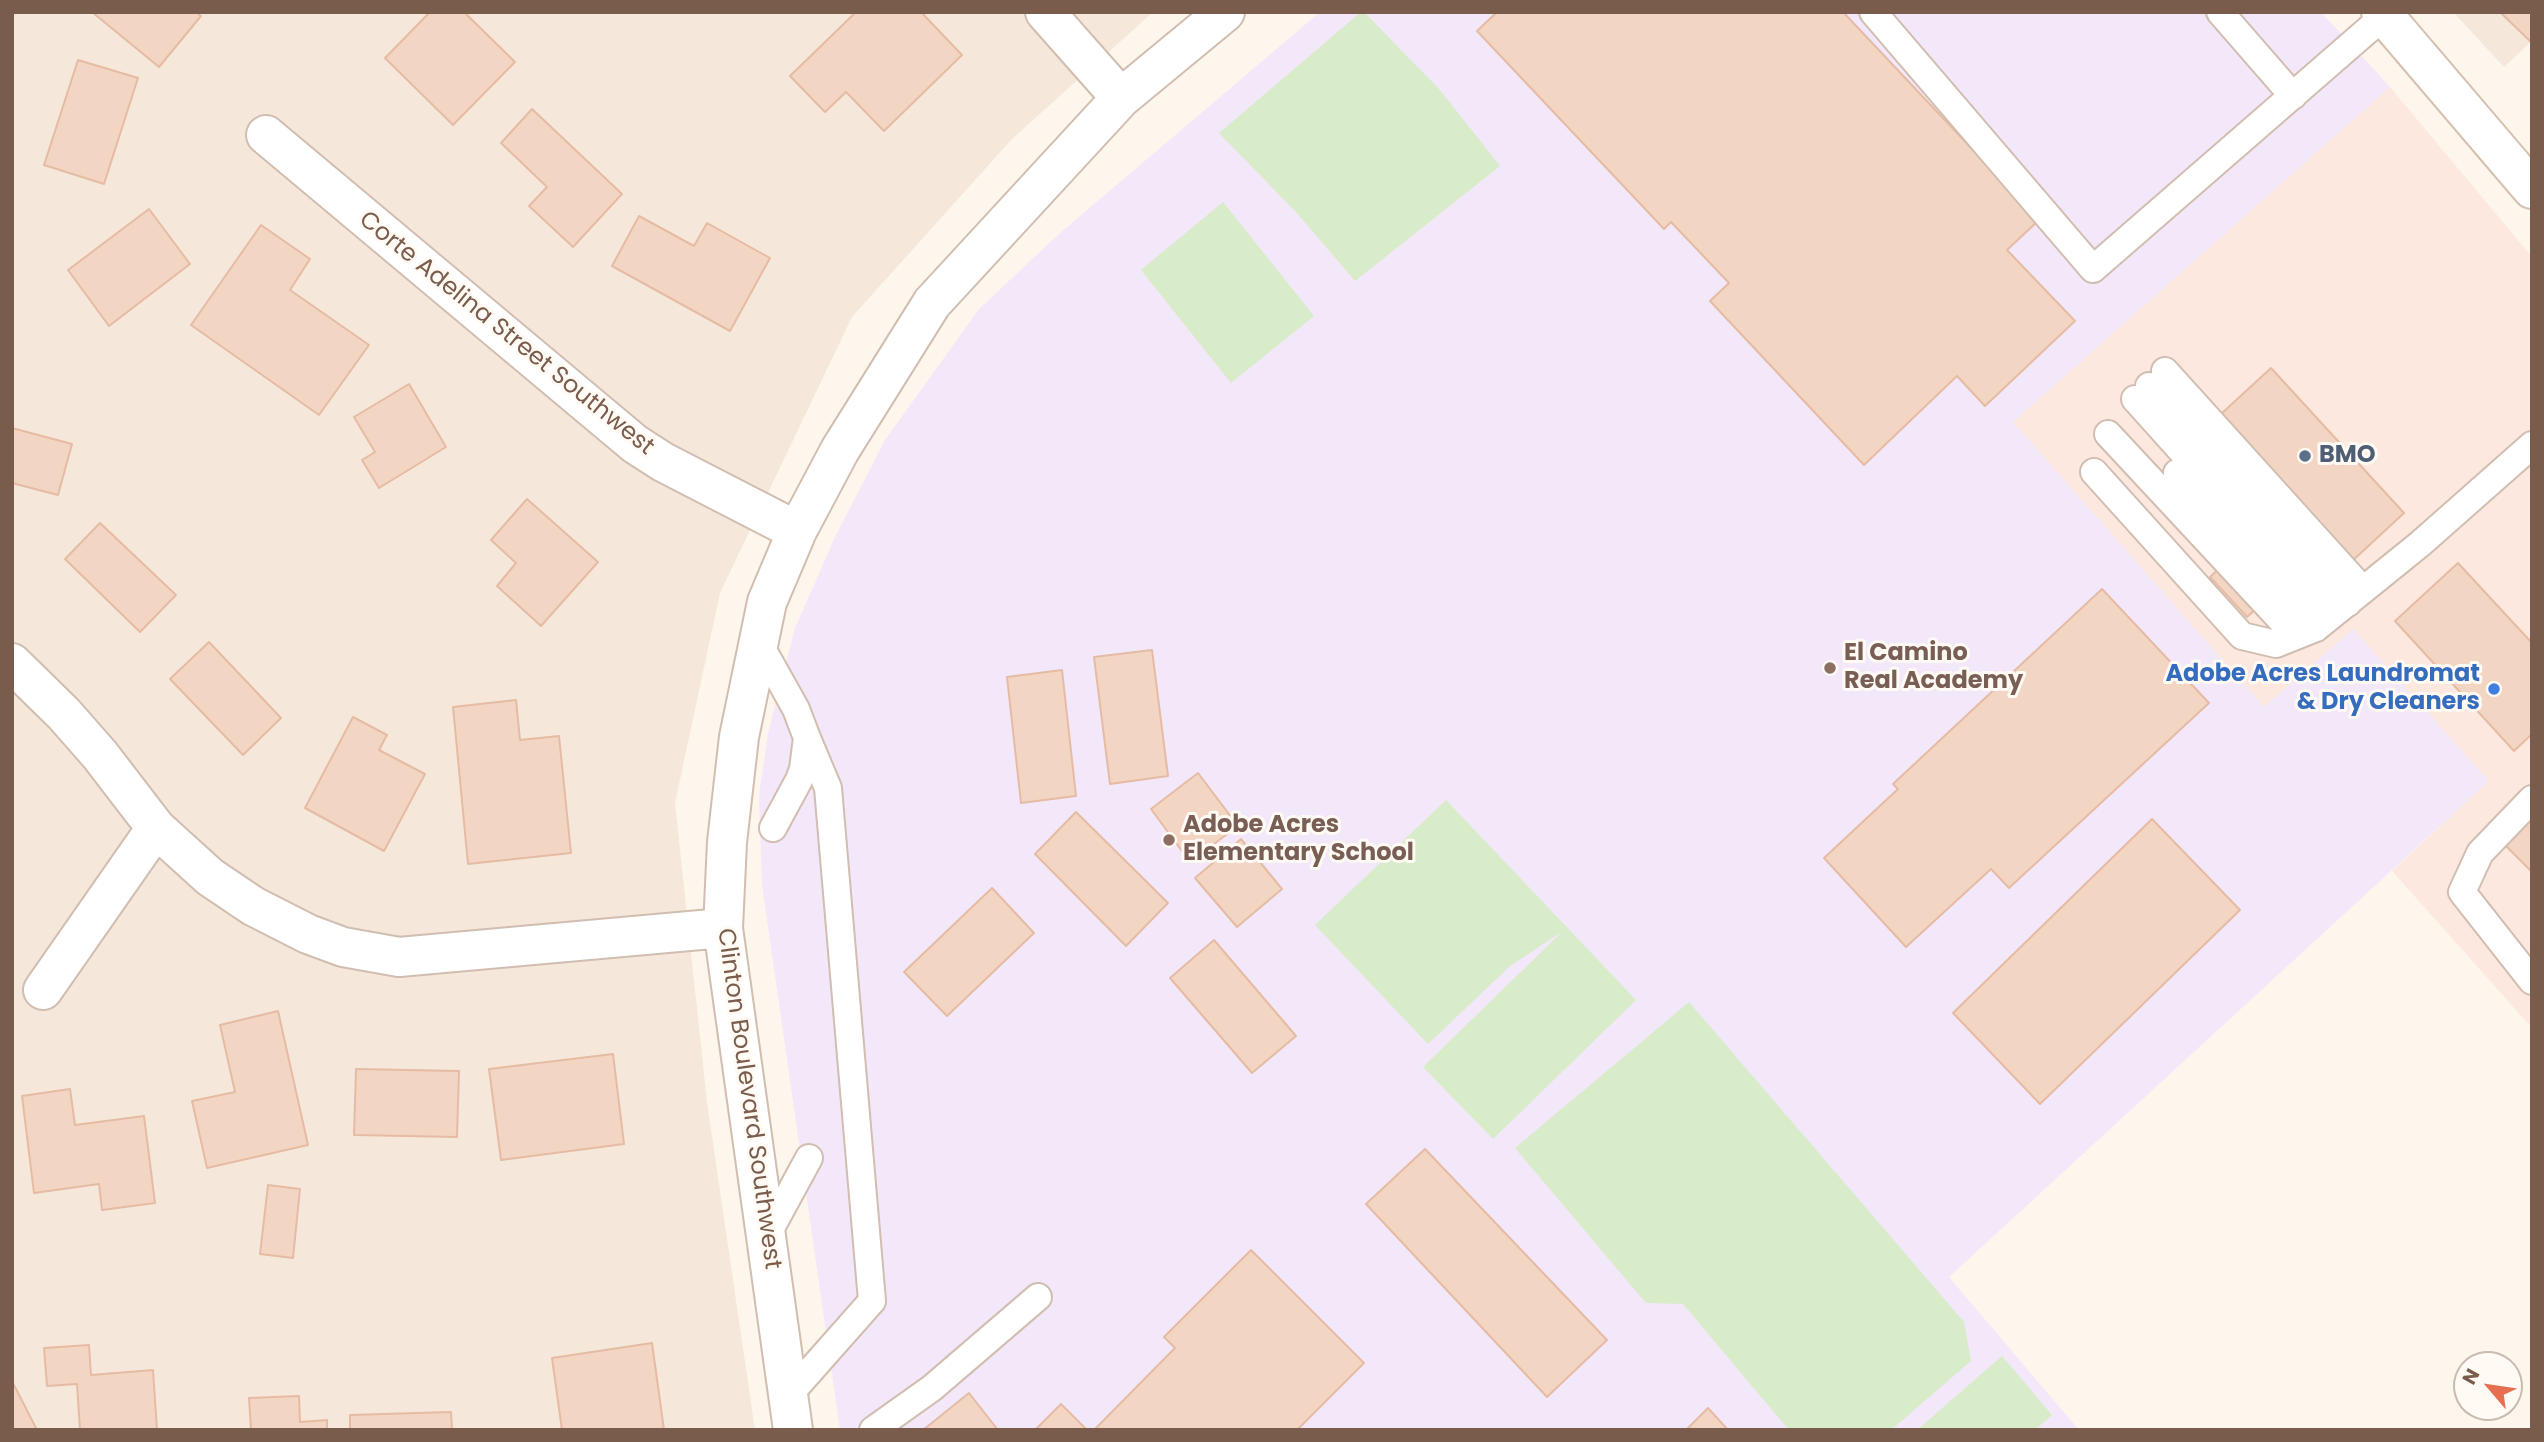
<!DOCTYPE html>
<style>
body{margin:0}
#map{position:relative;width:2544px;height:1442px;overflow:hidden;background:#fdf6ec;font-family:Poppins,sans-serif}
canvas{display:block}
.frame{position:absolute;inset:0;border:14px solid #7a5c4d;pointer-events:none}
.north{position:absolute;left:2453px;top:1351px;width:70px;height:70px;box-sizing:border-box;background:#fffaf3;border:2px solid #cabbb1;border-radius:50%;rotate:299deg;font-size:19px;font-weight:700;line-height:28px;text-align:center;color:#7a5c4d}
.north::after{content:'';display:block;margin:auto;width:24px;height:32px;background:#e76f51;clip-path:polygon(50% 0,100% 100%,50% 72%,0 100%)}
</style>
<div id="map">
<canvas width="2544" height="1442"></canvas>
<div class="frame"></div>
<div class="north">N</div>
</div>
<script>
const c = document.querySelector('canvas').getContext('2d');
c.lineJoin = 'round';
function paint(path, color) {
  c.fillStyle = color;
  c.fill(path, 'evenodd');
}
function strokePath(path, color, width, dash) {
  c.strokeStyle = color;
  c.lineWidth = width;
  c.lineCap = dash ? 'butt' : 'round';
  c.setLineDash(dash || []);
  c.stroke(path);
}
function drawText(font, color, halo, rows, align = 'center') {
  c.font = font + ' Poppins,sans-serif';
  c.lineWidth = 6;
  c.setLineDash([]);
  c.textBaseline = 'middle';
  c.strokeStyle = halo;
  c.fillStyle = color;
  for (const [text, x, y, turn = 0] of rows) {
    c.save();
    c.translate(x, y);
    c.rotate((+turn || 0) * Math.PI / 180);
    c.textAlign = isNaN(turn) ? turn : align;
    if (halo) c.strokeText(text, 0, 0);
    c.fillText(text, 0, 0);
    c.restore();
  }
}
paint(new Path2D(`
 M12 12H1153L1012 139 852 317 720 593 675 803 707 1102 755 1430H12Z
 M2453 12H2532V41L2504 67Z`), '#f5e8da');
paint(new Path2D(`
 M2390 87 2532 257V1028L2392 871 2489 781 2264 707 2012 422Z`), '#fde8e0');
paint(new Path2D(`
 M1320 12H2321L2390 87 2013 422 2264 707 2353 629 2489 781 1949 1277 2079 1430H840L762 885 759 795 768 733 795 628 835 537 885 440 979 309 1060 233Z`), '#f3e8fa');
paint(new Path2D(`
 M1361 12H1364L1440 90 1500 166 1355 281 1296 212 1219 133Z
 M1223 202 1314 316 1231 383 1141 270Z
 M1446 800 1636 1000 1493 1139 1423 1067 1563 931 1510 966 1428 1044 1315 925Z
 M1689 1002 1964 1322 1971 1361 1891 1430H1789L1683 1304 1646 1303 1515 1148Z
 M2002 1356 2052 1415 2035 1430H1917Z`), '#d8ecc9');
const building = new Path2D(`
 M92 12H196L201 16 159 67Z
 M430 12H464L515 62 453 125 385 58Z
 M856 12H921L962 55 884 131 846 92 825 112 790 76Z
 M1497 12H1843L2039 220 2007 250 2075 321 1985 406 1957 376 1864 465 1710 301 1729 283 1671 222 1664 229 1477 31Z
 M2500 12H2532V43Z
 M78 60 138 78 104 184 44 165Z
 M532 109 622 194 573 247 529 206 547 187 501 143Z
 M149 209 190 264 109 326 68 270Z
 M639 216 694 246 707 223 770 258 730 331 612 266Z
 M261 225 310 259 290 290 369 345 319 415 191 325Z
 M2271 368 2404 513 2349 564 2329 542 2247 617 2210 577 2296 498 2220 415Z
 M409 384 446 447 379 488 362 460 375 452 354 417Z
 M12 428 72 444 58 495 12 483Z
 M527 499 598 562 541 626 497 586 516 563 491 540Z
 M100 523 176 595 140 632 65 559Z
 M2458 563 2532 643V734L2514 751 2395 621Z
 M2102 589 2209 703 2009 888 1991 869 1906 947 1824 858 1898 789 1893 784Z
 M209 642 281 718 243 755 170 679Z
 M1152 650 1168 776 1110 784 1094 657Z
 M1062 670 1076 796 1021 803 1007 677Z
 M516 700 520 740 559 736 571 853 468 864 453 707Z
 M353 717 387 735 379 750 425 774 384 851 305 808Z
 M1198 773 1238 826 1190 862 1151 809Z
 M1076 812 1168 903 1126 946 1035 854Z
 M2152 819 2240 910 2040 1104 1953 1013Z
 M2532 819V872L2505 845Z
 M1241 839 1282 889 1237 927 1195 878Z
 M992 888 1034 933 947 1016 904 972Z
 M1214 940 1296 1036 1252 1073 1170 978Z
 M278 1011 308 1145 207 1168 192 1101 235 1092 220 1025Z
 M613 1054 624 1144 501 1160 489 1069Z
 M356 1069 459 1071 457 1137 354 1135Z
 M70 1089 75 1125 144 1116 155 1203 102 1210 99 1184 34 1193 22 1096Z
 M1425 1149 1607 1340 1547 1397 1366 1204Z
 M268 1185 300 1189 293 1258 260 1254Z
 M1251 1250 1364 1363 1297 1430H1094L1175 1348 1164 1337Z
 M652 1343 664 1430H562L552 1358Z
 M89 1345 91 1375 153 1370 157 1430H80L77 1384 47 1386 44 1348Z
 M12 1381 37 1430H12Z
 M969 1393 998 1430H923Z
 M299 1396 300 1422 327 1420V1430H251L249 1398Z
 M1061 1404 1087 1430H1035Z
 M1708 1408 1728 1430H1686Z
 M451 1412 452 1430H350V1415Z`);
paint(building, '#f3d5c3');
strokePath(building, '#e6bba3', 2);
const lane = new Path2D(`
 M1873 12 2093 269 2384 16
 M2220 12 2293 96
 M2165 371 2363 590
 M2149 386 2348 603
 M2135 399 2330 616
 M2108 434 2296 636
 M2094 472 2242 636 2276 644 2316 628 2420 544 2532 445
 M2177 473 2316 628
 M759 643 796 709 807 738 803 769 799 780 773 828
 M2532 799 2480 853 2462 892 2532 981
 M766 1237 809 1158
 M788 1396 872 1301 828 788 807 738
 M873 1430 932 1388 1038 1297`);
const street = new Path2D(`
 M1045 12 1121 98
 M266 135 635 444 663 462 797 531
 M12 663 64 714 100 755 156 828 210 877 253 906 308 934 343 947 399 957 723 928
 M43 990 156 828
 M793 1430 723 928 727 842 739 737 767 602 797 531 840 450 932 303 1121 98 1225 12`);
const secondary = new Path2D(`
 M2381 12 2532 189`);
strokePath(lane, '#d1beb0', 30);
strokePath(street, '#d1beb0', 42);
strokePath(secondary, '#d6c0b0', 42);
strokePath(lane, '#fff', 26);
strokePath(street, '#fff', 38);
strokePath(secondary, '#fff', 38);
for (const [x, y, r, color] of [
 [2305,456,7,"#5c6f8a"],
 [1830,668,7,"#8d6e63"],
 [2494,689,7,"#3f7fe0"],
 [1169,840,7,"#8d6e63"]
]) {
  const dot = new Path2D();
  dot.arc(x, y, r, 0, 2 * Math.PI);
  c.fillStyle = color;
  c.fill(dot);
  strokePath(dot, '#fffaf3', 2.5);
}
drawText('24px', '#7a5c4d', '#fffaf3', [
 ["Corte Adelina Street Southwest",506,334,39],
 ["Clinton Boulevard Southwest",748,1099,82]
]);
drawText('bold 24px', '#4e5e75', '#fffaf3', [
 ["BMO",2319,456]
], 'left');
drawText('bold 24px', '#785e54', '#fffaf3', [
 ["El Camino",1844,654],
 ["Real Academy",1844,682],
 ["Adobe Acres",1183,826],
 ["Elementary School",1183,854]
], 'left');
drawText('bold 24px', '#366cbe', '#fffaf3', [
 ["Adobe Acres Laundromat",2480,675],
 ["& Dry Cleaners",2480,703]
], 'right');
</script>
